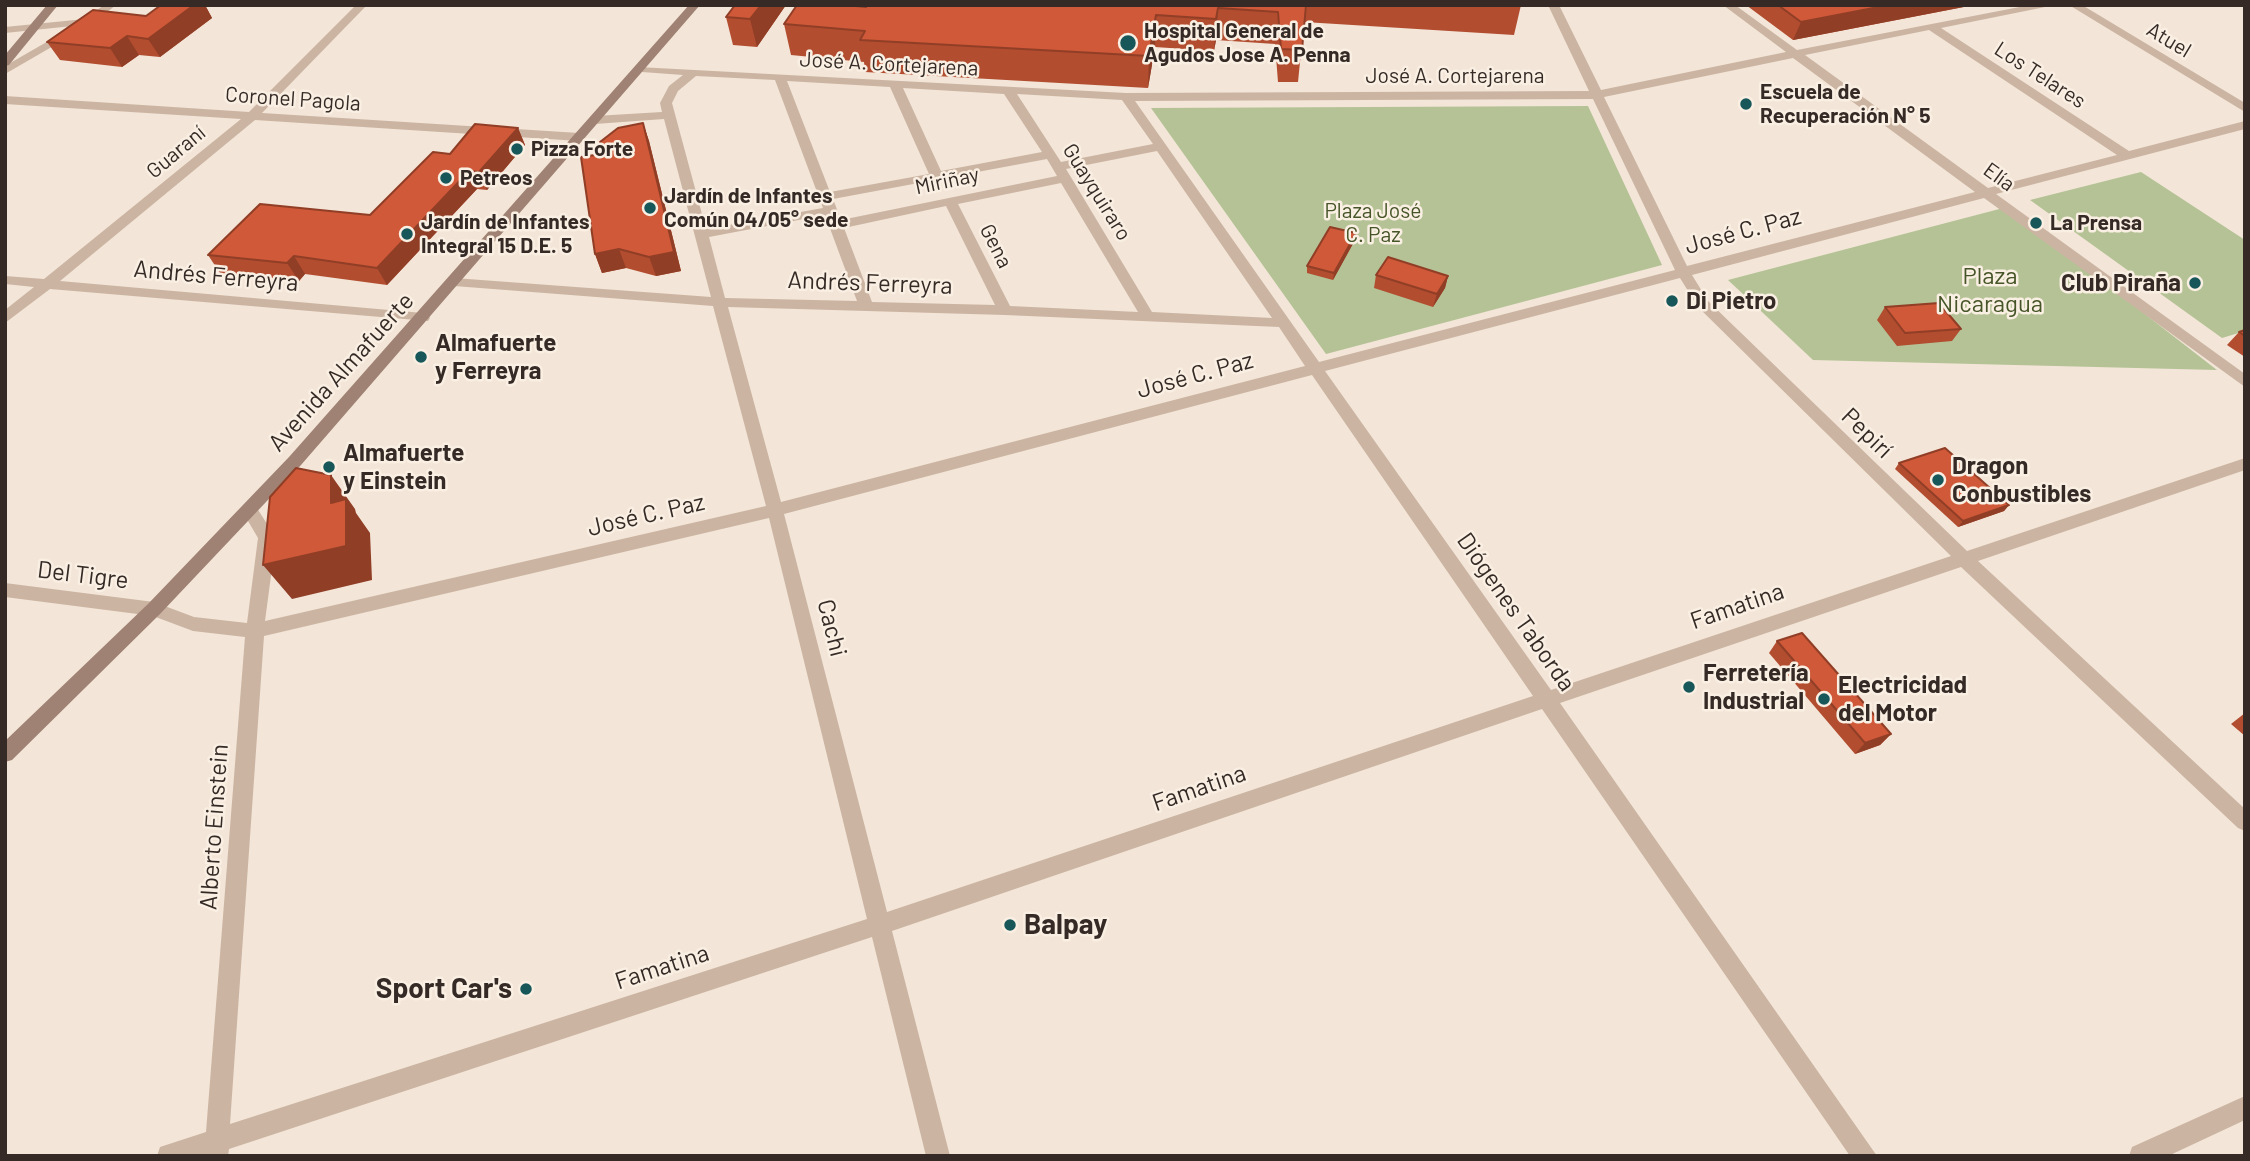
<!DOCTYPE html>
<meta charset="utf-8">
<style>
body{margin:0}
#map{position:relative;width:2250px;height:1161px;overflow:hidden;background:#f3e5d7;font-family:Barlow,sans-serif}
canvas{display:block}
.frame{position:absolute;inset:0;border:7px solid #352a25;pointer-events:none}
</style>
<div id="map">
<canvas width="2250" height="1161"></canvas>
<div class="frame"></div>
</div>
<script>
const c = document.querySelector('canvas').getContext('2d');
c.lineJoin = 'round';
function paint(path, color) {
  c.fillStyle = color;
  c.fill(path, 'evenodd');
}
function strokePath(path, color, width, dash) {
  c.strokeStyle = color;
  c.lineWidth = width;
  c.lineCap = dash ? 'butt' : 'round';
  c.setLineDash(dash || []);
  c.stroke(path);
}
function drawText(font, color, halo, rows, align = 'center') {
  c.font = font + ' Barlow,sans-serif';
  c.lineWidth = 5;
  c.setLineDash([]);
  c.textBaseline = 'middle';
  c.strokeStyle = halo;
  c.fillStyle = color;
  for (const [text, x, y, turn = 0] of rows) {
    c.save();
    c.translate(x, y);
    c.rotate((+turn || 0) * Math.PI / 180);
    c.textAlign = isNaN(turn) ? turn : align;
    if (halo) c.strokeText(text, 0, 0);
    c.fillText(text, 0, 0);
    c.restore();
  }
}
paint(new Path2D(`
 M1588 106 1662 265 1326 354 1151 108Z
 M2141 172 2245 240V331L2222 338 2030 200Z
 M2007 207 2217 370 1813 360 1728 280Z`), '#b4c296');
paint(new Path2D(`
 M104 5H116L92 24 5 33V27L85 19Z
 M356 5H367L262 113 579 133 585 137 579 141 255 120 60 281 423 313 428 315 430 318 428 321 50 289 5 323V310L34 287 5 284V276L44 279 241 119 5 104V96L249 112Z
 M1548 5H1559L1601 90 1786 52 1723 5H1735L1797 50 2030 5H2055L1941 28 2129 151 2245 121V129L1996 194 2245 374V387L1984 198 1692 275 1708 301 1967 551 2245 458V470L1978 561 2245 809V831L2238 828 1961 567 1560 703 1877 1156H1850L1542 709 892 931 950 1156H926L872 937 229 1149 228 1156H157L160 1147 206 1132 245 637 193 631 153 616 5 597V583L154 602 194 617 247 623 258 538 241 509 249 503 255 505 276 538 265 621 766 506 713 306 454 286 447 282 454 278 711 297 664 119 595 124 589 120 595 116 662 112 660 103 669 86 683 75 642 72 638 71V67L1126 93 1589 91ZM1929 30 2117 155 1988 188 1805 55ZM1793 58 1975 192 1687 266 1604 97ZM696 76 775 80 823 208 706 229 672 103 678 91ZM787 81 890 87 929 174 830 192ZM903 88 1004 94 1042 152 941 171ZM1017 94 1122 100 1153 144 1061 162ZM1593 99 1675 270 1319 362 1135 101ZM1157 151 1272 318 1152 312 1066 169ZM1047 159 1057 176 841 220 833 199ZM1061 183 1138 312 1010 306 958 204ZM946 206 995 305 872 302 844 228ZM825 215 857 301 725 298 709 237ZM1680 278 1698 307 1951 556 1551 690 1325 371ZM728 307 1005 315 1279 327 1305 366 781 502ZM1312 375 1533 696 887 912 784 514ZM769 518 867 919 230 1124 264 636Z
 M2069 5H2082L2245 103V112Z
 M64 32 74 34 5 74V66Z
 M2245 1096V1120L2168 1156H2129L2132 1147Z`), '#cbb4a2');
paint(new Path2D(`
 M47 5H58L9 65 5 66V55Z
 M689 5H700L301 465 160 614 12 760 5 762V741L148 604 289 457Z`), '#9f8273');
paint(new Path2D(`
 M161 5H205L212 18 160 57 139 55 122 67 60 60 47 42 146 16Z
 M786 5 757 47 733 45 726 17Z
 M867 5H1521L1514 35 1304 22 1298 82H1278L1275 44 1216 40 1214 51 1155 47 1148 88 865 72 864 62 791 55 784 24 866 7Z
 M1746 5H1974L1793 40Z
 M643 123 649 141 681 271 656 276 626 268 602 273 595 254 602 154Z
 M518 128 525 145 487 190 477 189 387 285 305 274 299 281 220 273 208 255 370 215 450 154Z
 M1356 233 1355 240 1333 280 1307 273V266Z
 M1376 275 1448 276 1445 288 1433 307 1374 288Z
 M1885 307 1961 329 1952 341 1897 346 1877 320Z
 M2245 330V357L2227 345 2239 332Z
 M1899 463 2009 505 2004 511 1958 527 1895 469Z
 M1777 641 1891 734 1880 745 1855 754 1769 653Z
 M2245 713V736L2231 724Z`), '#b24d30');
paint(new Path2D(`
 M194 5H205L212 18 160 57 148 39Z
 M761 5H786L757 47 750 19Z
 M1889 5H1974L1793 40 1801 22Z
 M1218 8 1216 40 1214 51 1216 19Z
 M1156 15 1155 47 1148 88 1149 56Z
 M127 36 139 55 122 67 110 48Z
 M643 123 649 141 681 271 656 276 649 257Z
 M518 128 525 145 487 190 479 172Z
 M469 171 477 189 387 285 377 268Z
 M1356 233 1355 240 1333 280 1334 273Z
 M619 249 626 268 602 273 595 254Z
 M294 256 305 274 299 281 287 263Z
 M1448 276 1445 288 1433 307 1437 294Z
 M331 475 355 509 356 513 370 533 372 580 292 599 263 565 331 503Z
 M2009 505 2004 511 1958 527 1963 521Z
 M1891 734 1880 745 1855 754 1865 743Z`), '#913e27');
const building = new Path2D(`
 M161 5H194L148 39 127 36 110 48 47 42 93 10 146 16Z
 M735 5H761L750 19 726 17Z
 M797 5H846L866 7 867 5H1306L1302 50 1281 49 1278 12 1218 8 1216 19 1156 15 1149 56 860 40 865 31 784 24Z
 M1778 5H1889L1801 22Z
 M643 123 674 252 649 257 619 249 595 254 581 157 602 154 600 142 618 128Z
 M475 124 518 128 479 172 469 171 377 268 294 256 287 263 208 255 260 204 370 215 433 152 450 154Z
 M1330 227 1356 233 1334 273 1307 266Z
 M1388 257 1448 276 1437 294 1376 275Z
 M1939 303 1961 329 1905 333 1885 307Z
 M2245 330V336L2239 332Z
 M1945 448 2009 505 1963 521 1899 463Z
 M296 468 331 475V503L346 499V546L263 565 270 497Z
 M1802 633 1891 734 1865 743 1777 641Z`);
paint(building, '#cf5938');
strokePath(building, '#913e27', 2);
for (const [x, y, r, color] of [
 [1128,43,9,"#185759"],
 [1746,104,7,"#185759"],
 [517,149,7,"#185759"],
 [446,178,7,"#185759"],
 [650,208,7,"#185759"],
 [2036,223,7,"#185759"],
 [407,234,7,"#185759"],
 [2195,283,7,"#185759"],
 [1672,301,7,"#185759"],
 [421,357,7,"#185759"],
 [329,467,7,"#185759"],
 [1938,480,7,"#185759"],
 [1689,687,7,"#185759"],
 [1824,699,7,"#185759"],
 [1010,925,7,"#185759"],
 [526,989,7,"#185759"]
]) {
  const dot = new Path2D();
  dot.arc(x, y, r, 0, 2 * Math.PI);
  c.fillStyle = color;
  c.fill(dot);
  strokePath(dot, '#faefe3', 2.5);
}
drawText('bold 21px', '#352a25', '#faefe3', [
 ["Hospital General de",1144,31],
 ["Agudos Jose A. Penna",1144,55],
 ["Escuela de",1760,92],
 ["Recuperación N° 5",1760,116],
 ["Pizza Forte",531,149],
 ["Petreos",460,178],
 ["Jardín de Infantes",664,196],
 ["Común 04/05° sede",664,220],
 ["Jardín de Infantes",421,222],
 ["Integral 15 D.E. 5",421,246],
 ["La Prensa",2050,223]
], 'left');
drawText('21px', '#352a25', '#faefe3', [
 ["Atuel",2169,40,31],
 ["José A. Cortejarena",889,64,3],
 ["Los Telares",2040,75,33],
 ["José A. Cortejarena",1455,76],
 ["Coronel Pagola",293,99,4],
 ["Guaraní",176,152,-40],
 ["Elía",1999,177,36],
 ["Miriñay",947,181,-12],
 ["Guayquiraro",1097,192,58],
 ["Gena",996,246,63]
]);
drawText('21px', '#455527', '#faefe3', [
 ["Plaza José",1373,211],
 ["C. Paz",1373,235]
]);
drawText('24px', '#352a25', '#faefe3', [
 ["José C. Paz",1743,231,-15],
 ["Andrés Ferreyra",216,276,5],
 ["Andrés Ferreyra",870,283,2],
 ["Avenida Almafuerte",341,372,-48],
 ["José C. Paz",1195,375,-15],
 ["Pepirí",1867,433,44],
 ["José C. Paz",646,515,-13],
 ["Del Tigre",83,575,7],
 ["Famatina",1737,606,-19],
 ["Diógenes Taborda",1516,612,55],
 ["Cachi",832,628,76],
 ["Famatina",1199,788,-19],
 ["Alberto Einstein",214,827,-86],
 ["Famatina",662,967,-18]
]);
drawText('24px', '#455527', '#faefe3', [
 ["Plaza",1990,276],
 ["Nicaragua",1990,304]
]);
drawText('bold 24px', '#352a25', '#faefe3', [
 ["Club Piraña",2181,283,"right"],
 ["Di Pietro",1686,301],
 ["Almafuerte",435,343],
 ["y Ferreyra",435,371],
 ["Almafuerte",343,453],
 ["y Einstein",343,481],
 ["Dragon",1952,466],
 ["Conbustibles",1952,494],
 ["Ferretería",1703,673],
 ["Industrial",1703,701],
 ["Electricidad",1838,685],
 ["del Motor",1838,713]
], 'left');
drawText('bold 28px', '#352a25', '#faefe3', [
 ["Balpay",1024,925],
 ["Sport Car's",512,989,"right"]
], 'left');
</script>
